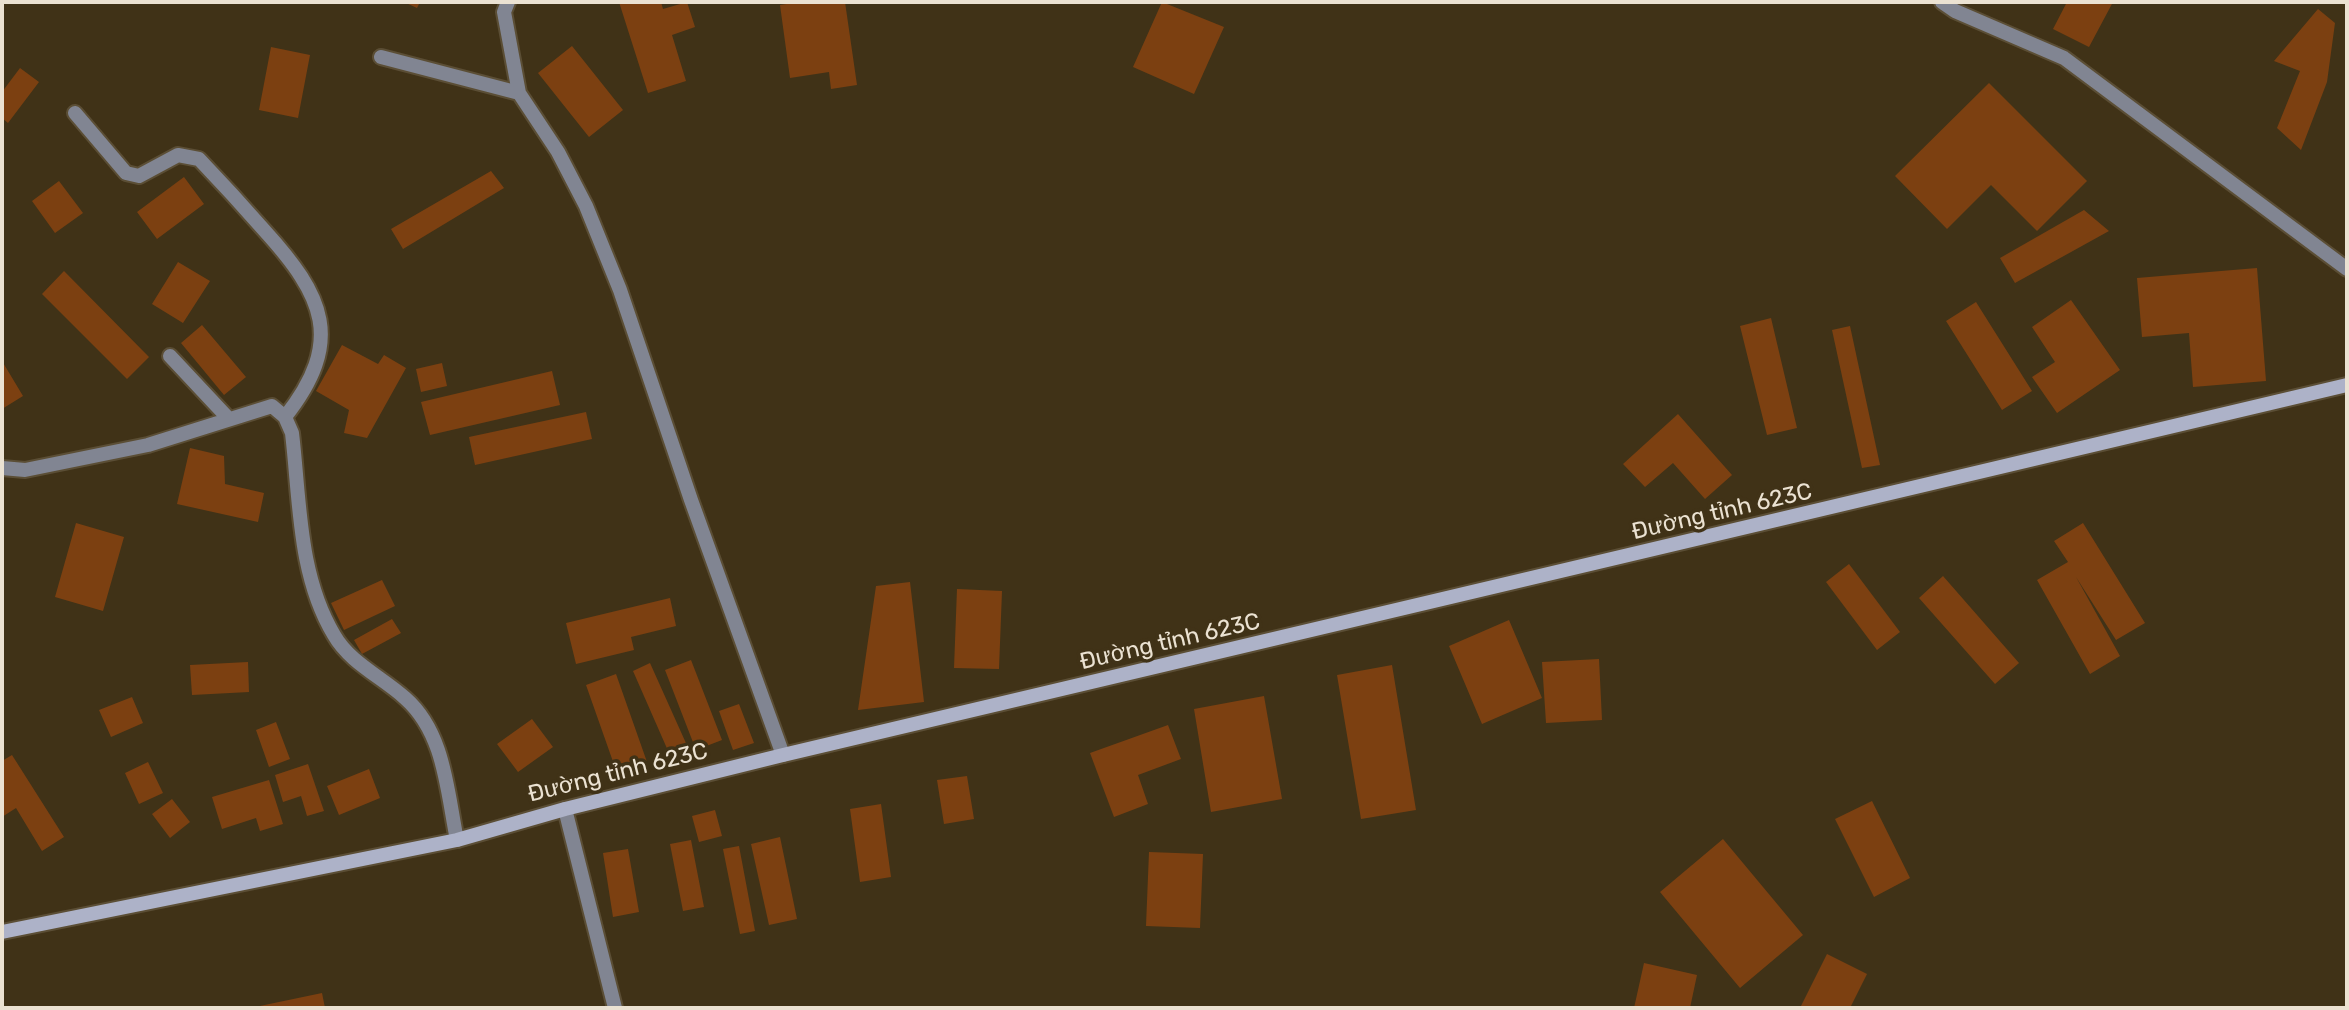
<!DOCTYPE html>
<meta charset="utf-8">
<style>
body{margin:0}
#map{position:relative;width:2349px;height:1010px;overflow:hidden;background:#403217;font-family:Rubik,sans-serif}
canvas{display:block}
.frame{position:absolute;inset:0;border:4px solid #ebe2d2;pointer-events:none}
</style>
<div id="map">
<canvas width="2349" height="1010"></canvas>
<div class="frame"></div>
</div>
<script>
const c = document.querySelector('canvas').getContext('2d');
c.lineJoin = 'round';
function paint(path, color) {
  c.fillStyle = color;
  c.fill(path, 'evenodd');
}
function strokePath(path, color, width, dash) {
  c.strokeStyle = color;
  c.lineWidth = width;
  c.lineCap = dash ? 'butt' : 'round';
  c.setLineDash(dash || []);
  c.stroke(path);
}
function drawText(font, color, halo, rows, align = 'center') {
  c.font = font + ' Rubik,sans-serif';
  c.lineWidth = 7;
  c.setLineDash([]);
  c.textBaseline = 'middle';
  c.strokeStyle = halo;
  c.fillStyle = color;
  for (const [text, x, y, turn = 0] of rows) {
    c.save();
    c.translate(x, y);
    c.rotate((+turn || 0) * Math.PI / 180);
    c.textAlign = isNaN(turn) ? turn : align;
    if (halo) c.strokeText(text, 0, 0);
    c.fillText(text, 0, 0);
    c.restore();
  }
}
paint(new Path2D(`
 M404 2H420L417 8Z
 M619 2H661L663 9 687 2 695 27 672 35 686 81 648 93Z
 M799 2H845L857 85 831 89 829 72 790 78 780 5Z
 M1162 2 1224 27 1194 94 1133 67Z
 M2067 2H2113L2089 47 2053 29Z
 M2318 9 2335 23 2327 82 2301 150 2277 128 2300 71 2274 61Z
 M572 46 623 110 589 137 538 73Z
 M271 47 310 55 298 118 259 110Z
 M20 68 39 82 8 123 2 118V92Z
 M1989 83 2087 181 2037 231 1991 185 1947 229 1895 176Z
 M491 171 504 188 403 249 391 229Z
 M184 177 204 204 157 239 137 212Z
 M59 181 83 213 55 233 32 201Z
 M2084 210 2109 231 2015 283 2000 258Z
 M178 262 210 281 183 323 152 304Z
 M2257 268 2266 381 2193 387 2189 333 2142 337 2137 278Z
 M64 271 149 357 127 379 42 294Z
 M2071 300 2120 370 2057 413 2032 377 2055 362 2032 327Z
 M1976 302 2032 391 2002 410 1946 321Z
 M1771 318 1797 428 1767 435 1740 326Z
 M202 325 246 377 224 395 181 343Z
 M1850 326 1880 465 1862 468 1832 330Z
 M342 345 378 364 384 355 406 368 367 438 344 433 349 410 316 391Z
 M2 361 23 396 2 409Z
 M442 363 447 386 421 392 416 369Z
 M552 371 560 405 430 435 421 402Z
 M586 412 592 439 475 465 469 437Z
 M1678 414 1732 475 1705 499 1673 463 1645 487 1623 464Z
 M190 448 224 456 225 484 264 493 258 522 177 504Z
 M76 523 124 537 103 611 55 597Z
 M2083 523 2145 623 2116 640 2076 577 2120 656 2090 674 2037 580 2068 562 2054 541Z
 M1849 564 1900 632 1877 650 1826 582Z
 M1943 576 2019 663 1995 684 1919 598Z
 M382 580 395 606 344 630 331 603Z
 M910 582 924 702 858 710 876 586Z
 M957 589 1002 591 999 669 954 668Z
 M670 598 676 626 631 637 634 650 576 664 566 623Z
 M392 619 401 633 362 654 354 640Z
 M1509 620 1542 698 1482 724 1449 646Z
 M1599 659 1602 720 1546 723 1542 662Z
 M691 660 722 740 696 750 665 670Z
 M248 662 249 692 192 695 190 665Z
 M650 663 694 761 676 769 633 671Z
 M1392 665 1416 810 1361 819 1337 675Z
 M616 674 647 762 617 773 586 685Z
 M1264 696 1282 799 1211 812 1194 709Z
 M132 697 143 723 111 737 99 710Z
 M739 704 754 743 733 750 719 711Z
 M532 719 553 747 518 772 497 744Z
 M276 722 290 759 269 767 256 730Z
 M1168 725 1181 759 1138 775 1148 804 1114 817 1090 753Z
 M12 755 64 837 42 851 16 808 2 817V761Z
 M148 762 163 793 139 804 125 773Z
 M308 764 324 811 307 816 301 796 283 802 275 775Z
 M369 769 380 798 339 815 327 786Z
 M967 776 974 819 944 824 937 780Z
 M269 780 283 824 260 831 256 818 222 829 212 797Z
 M172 799 190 822 170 838 152 814Z
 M1872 801 1910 878 1874 897 1835 819Z
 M881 804 891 877 860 882 850 809Z
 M715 810 722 836 699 842 692 816Z
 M780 837 797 919 769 925 751 844Z
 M1723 839 1803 935 1740 988 1660 892Z
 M691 840 704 907 683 911 670 844Z
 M739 846 755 931 740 934 723 849Z
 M628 849 639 912 613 917 603 853Z
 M1149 852 1203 854 1200 928 1146 926Z
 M1827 954 1867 974 1850 1008H1800Z
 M1644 963 1697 975 1690 1008H1634Z
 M322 993 325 1008H255V1007Z`), '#7c4011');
const minor = new Path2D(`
 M508 2 504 12 519 93 558 152 586 206 620 290 691 500 783 755
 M1942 2 1955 11 2064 58 2347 269
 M381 57 519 93
 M75 113 126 173 139 176 178 155 199 159C221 182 243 206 264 230 324 296 345 341 285 417
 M170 356 228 418
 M2 468 25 470 148 445 272 406 285 417 292 433C300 500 298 575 334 635 350 663 382 677 405 698 445 733 447 792 457 840
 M565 809 615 1008`);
const secondary = new Path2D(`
 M2 932 457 840 565 809 783 755 2347 385`);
strokePath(minor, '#5b4e35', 18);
strokePath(secondary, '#5b4e35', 18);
strokePath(minor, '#818592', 14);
strokePath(secondary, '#adb2c8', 14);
drawText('23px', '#ebe2d2', '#403217', [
 ["Đường tỉnh 623C",1722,512,-13],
 ["Đường tỉnh 623C",1170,642,-13],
 ["Đường tỉnh 623C",618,773,-14]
]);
</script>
